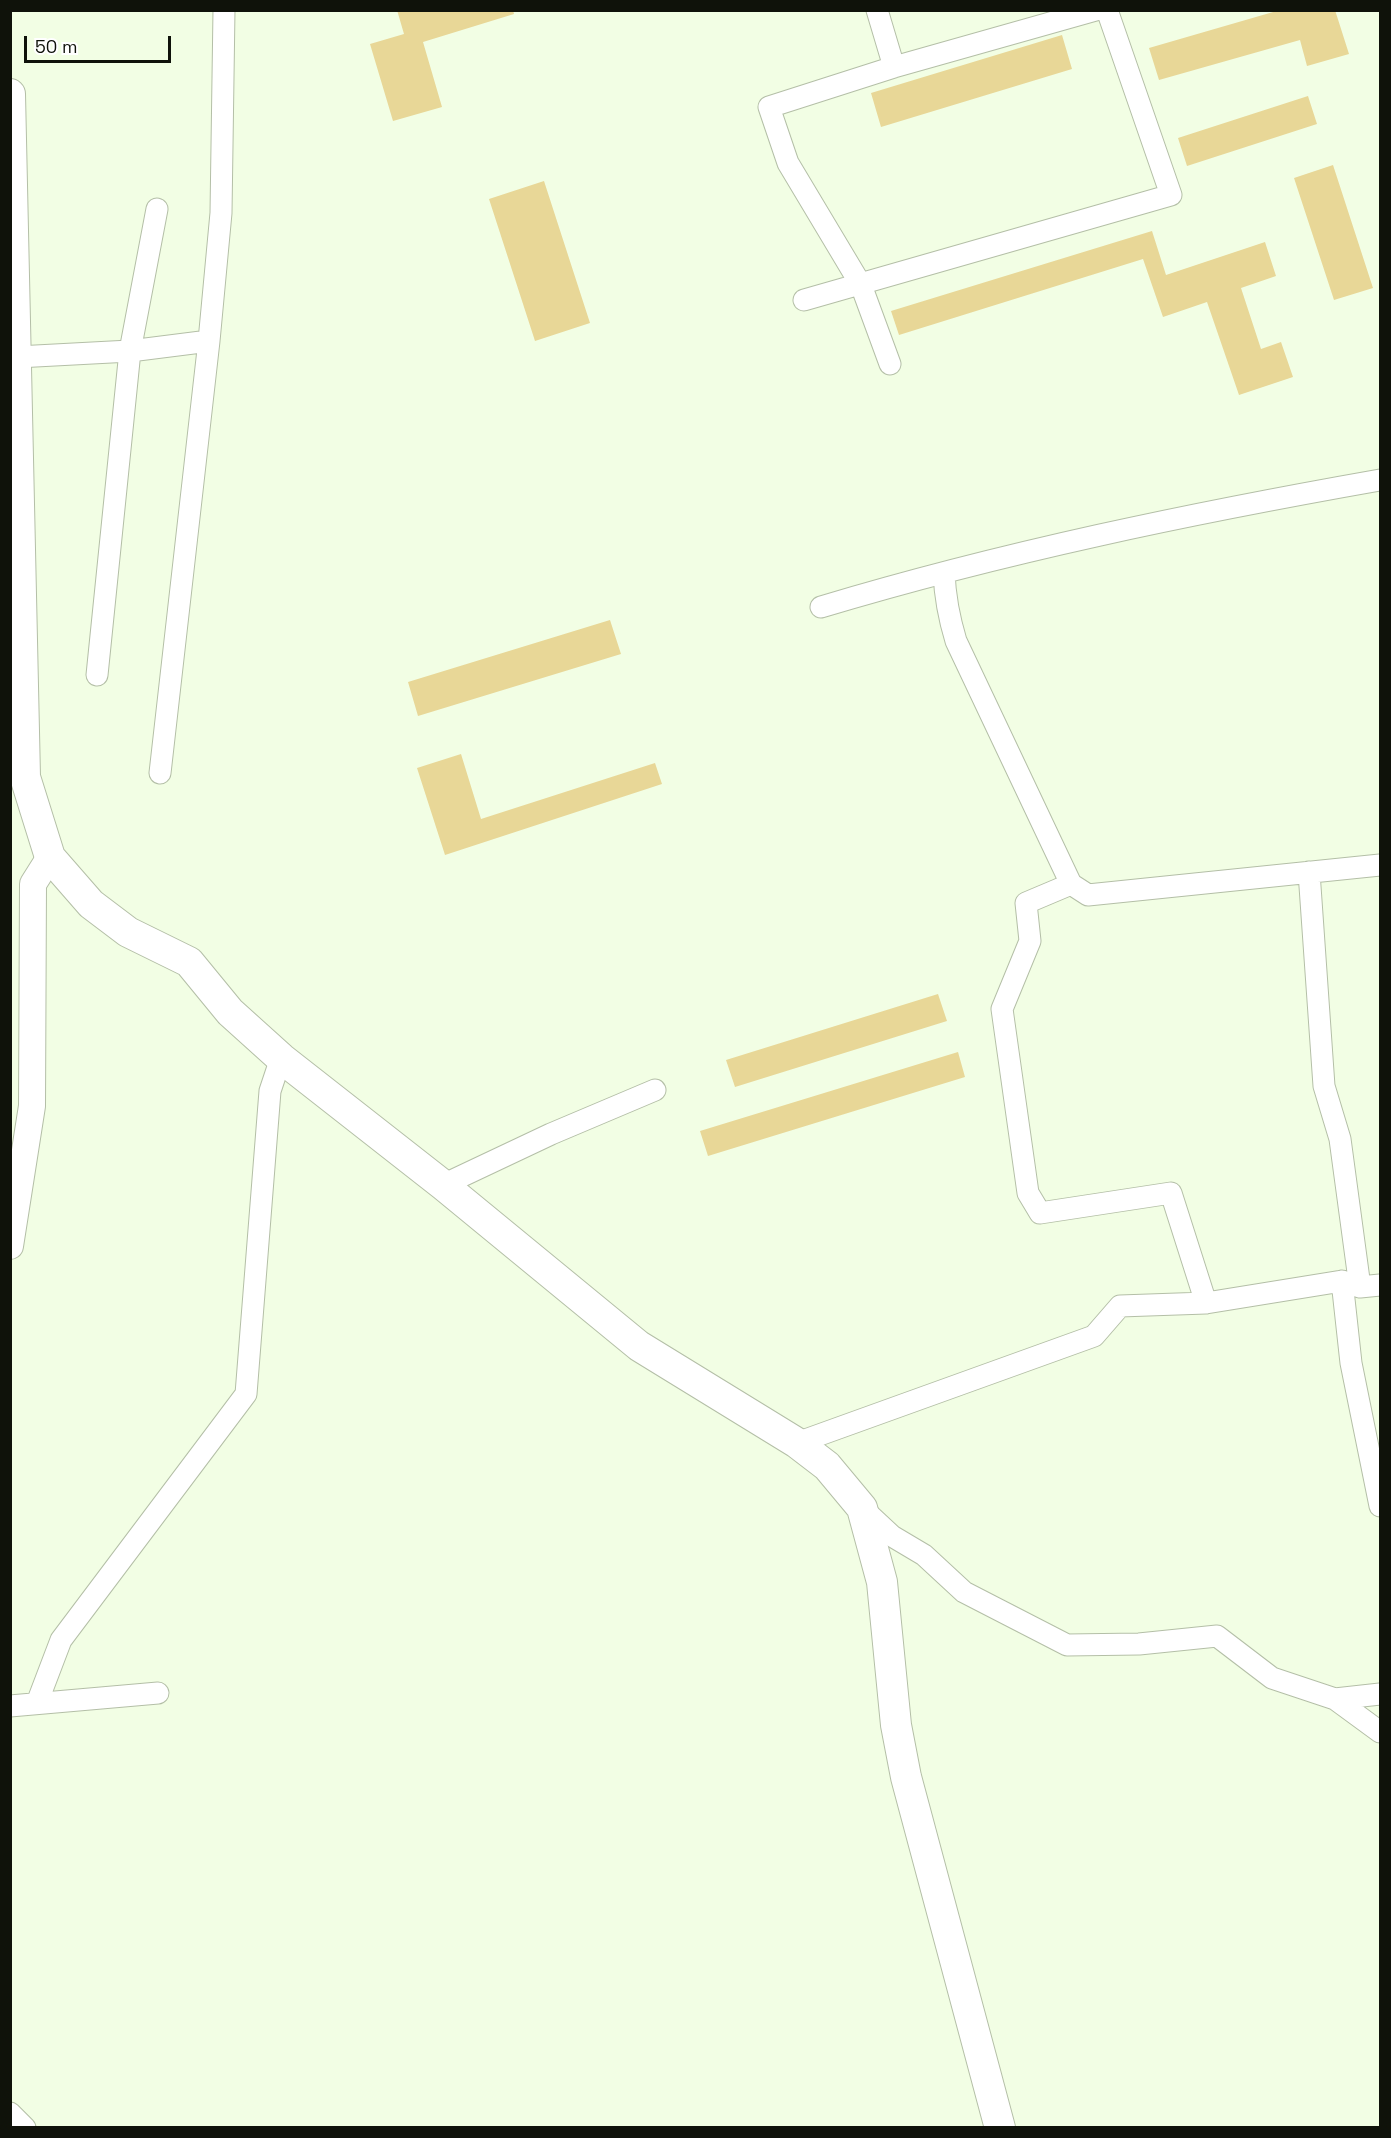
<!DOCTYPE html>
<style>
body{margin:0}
#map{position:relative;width:1391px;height:2138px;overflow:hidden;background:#f2fee4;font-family:"Space Grotesk",sans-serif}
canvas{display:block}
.frame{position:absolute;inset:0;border:12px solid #0f120a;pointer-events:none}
.scale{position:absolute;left:24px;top:36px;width:147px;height:27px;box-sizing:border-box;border:3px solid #0f120a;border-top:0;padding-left:8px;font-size:18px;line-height:21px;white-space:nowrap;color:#0f120a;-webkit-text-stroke:4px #fff;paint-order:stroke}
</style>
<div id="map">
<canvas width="1391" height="2138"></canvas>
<div class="frame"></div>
<div class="scale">50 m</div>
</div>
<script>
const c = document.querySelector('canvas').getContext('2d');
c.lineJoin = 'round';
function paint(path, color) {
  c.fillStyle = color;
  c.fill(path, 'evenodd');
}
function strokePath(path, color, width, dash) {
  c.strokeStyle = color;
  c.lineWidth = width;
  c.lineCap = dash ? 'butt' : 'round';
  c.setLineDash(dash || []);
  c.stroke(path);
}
paint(new Path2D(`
 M397 10H513L514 14 423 42 442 107 393 121 370 44 404 34Z
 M1280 10H1335L1349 54 1307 66 1300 40 1159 80 1149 48Z
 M1062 35 1072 69 881 127 871 93Z
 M1308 96 1317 124 1187 166 1178 138Z
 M1333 165 1373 288 1334 300 1294 178Z
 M544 181 590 323 535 341 489 199Z
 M1152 231 1166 275 1265 242 1276 276 1241 288 1261 349 1281 342 1293 377 1239 395 1207 302 1163 317 1143 259 899 335 891 311Z
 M610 620 621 654 418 716 408 682Z
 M461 754 481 819 655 763 662 784 445 855 417 768Z
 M938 994 947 1021 735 1087 726 1060Z
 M958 1052 965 1077 708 1156 700 1131Z`), '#e8d797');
const minor = new Path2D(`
 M877 10 894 67
 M804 300 1171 195 1107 10
 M17 357 130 351 209 341
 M890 364 861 285 788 163 769 107 894 67 1096 10
 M944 573C945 597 949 618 956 641L1071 884 1088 895 1380 865
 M821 607C1004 552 1193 513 1380 480
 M97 675 130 351 157 209
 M160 773 209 341 221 213 224 10
 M1309 872 1324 1086 1340 1139 1360 1287
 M1071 884 1026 903 1030 941 1002 1009 1028 1193 1040 1213 1171 1193 1206 1303
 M443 1185 551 1134 655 1090
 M1342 1281 1351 1363 1380 1506
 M797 1443 1094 1336 1120 1306 1206 1303 1342 1281 1360 1287 1380 1285
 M863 1509 892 1536 924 1555 964 1592 1067 1645 1139 1644 1217 1636 1272 1678 1335 1699 1380 1694
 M1335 1699 1380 1732
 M37 1703 61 1640 246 1394 270 1091 281 1058
 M10 1706 158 1693
 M10 2113 25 2128`);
const tertiary = new Path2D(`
 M10 1246 32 1106 33 884 50 857`);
const secondary = new Path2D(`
 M10 94 25 777 50 857 91 904 128 932 189 962 230 1012 281 1058 443 1185 639 1346 797 1443 827 1466 862 1508 882 1582 896 1725 906 1777 1000 2128`);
strokePath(minor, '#b4bfa7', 23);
strokePath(tertiary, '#b4bfa7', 28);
strokePath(secondary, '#b4bfa7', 32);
strokePath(minor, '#fff', 21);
strokePath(tertiary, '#fff', 26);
strokePath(secondary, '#fff', 30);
</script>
